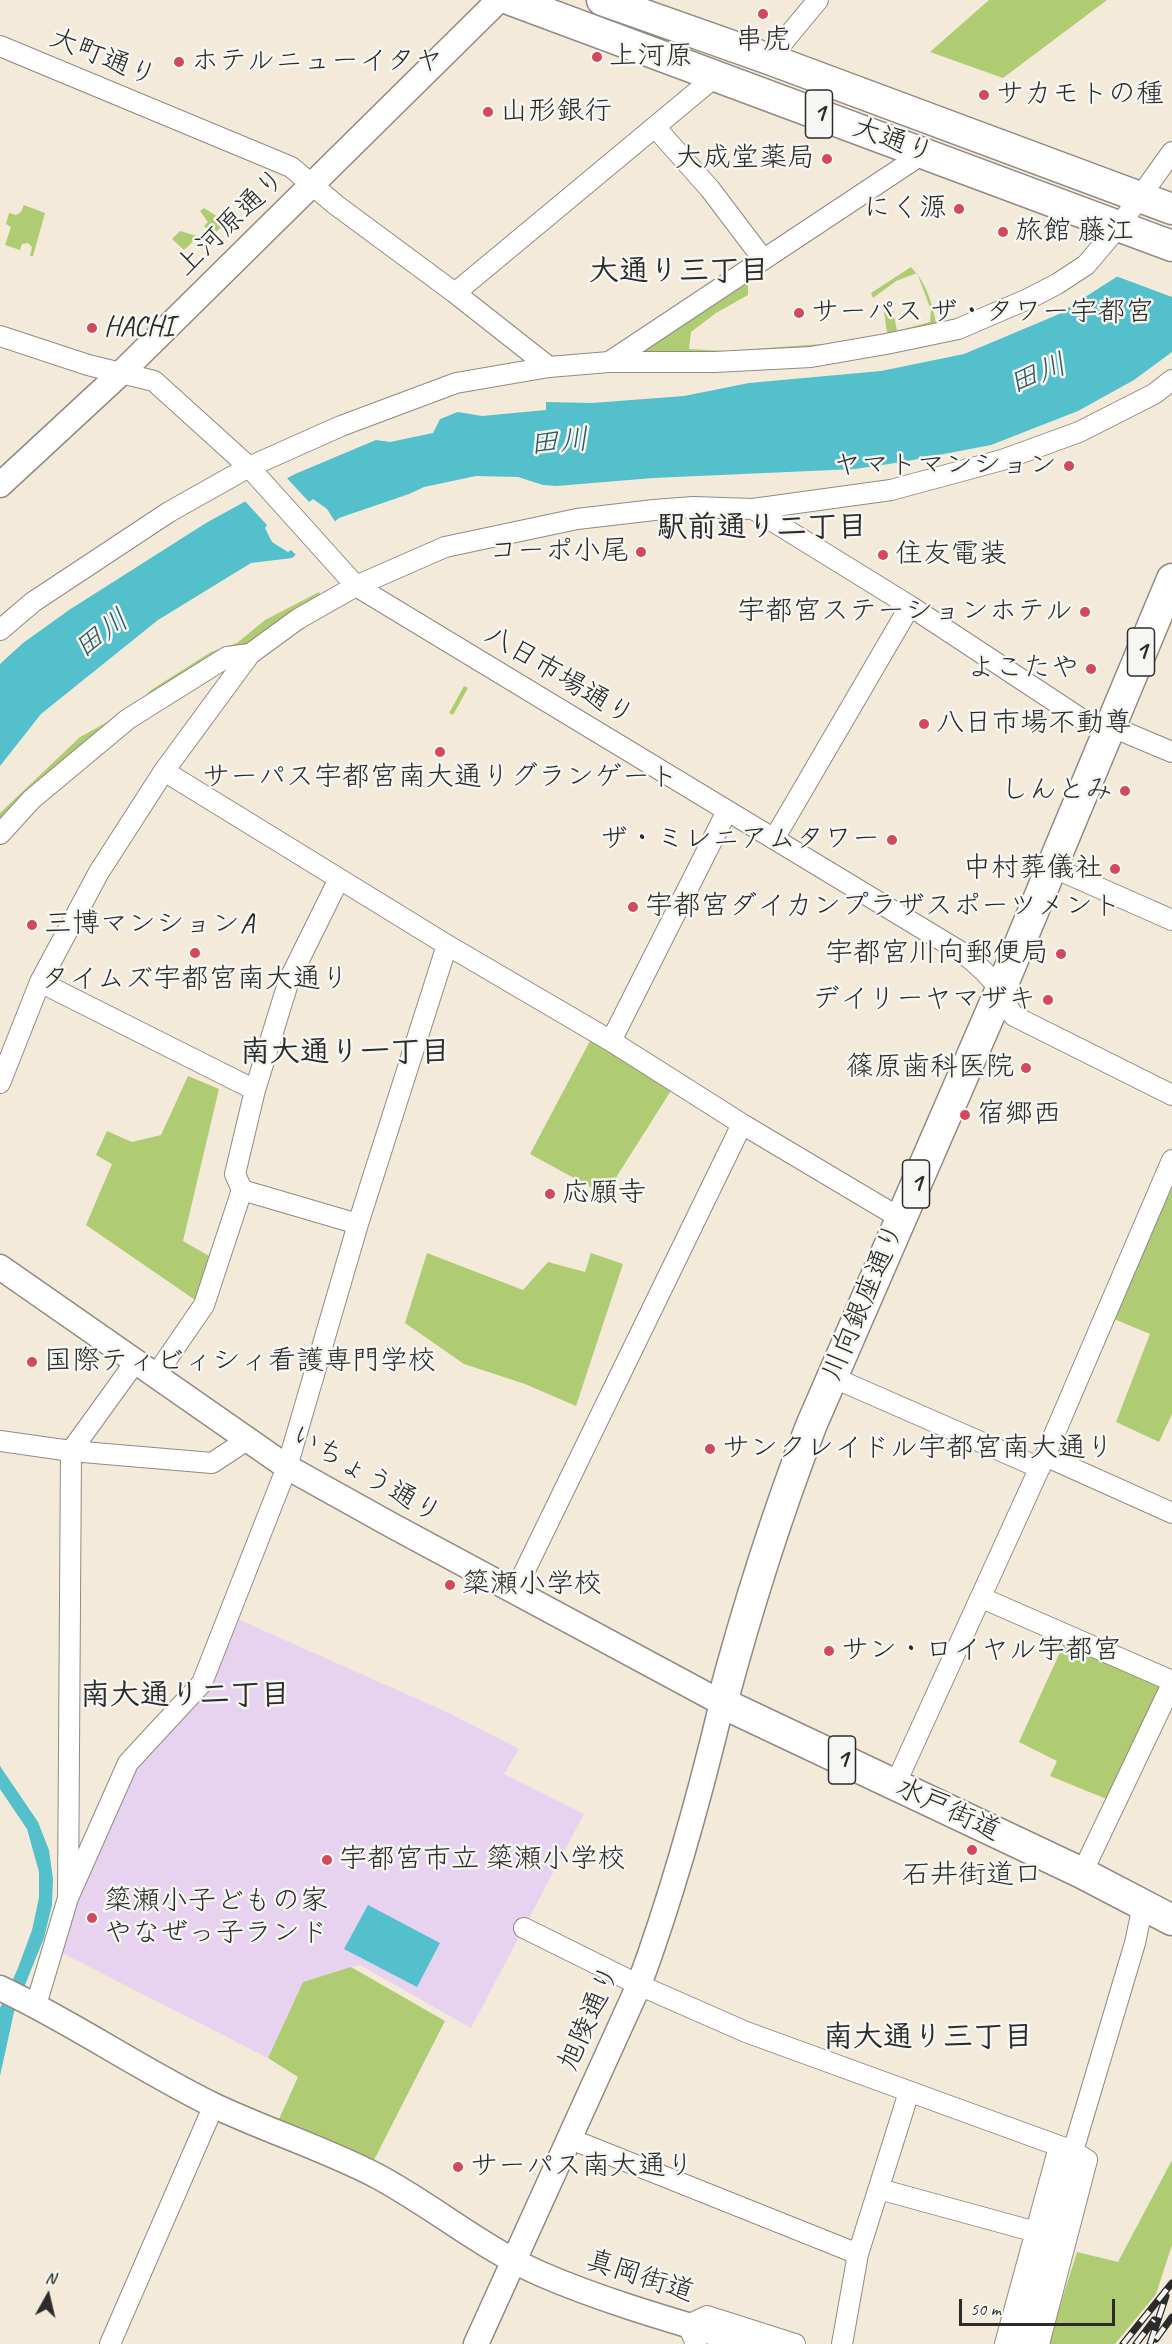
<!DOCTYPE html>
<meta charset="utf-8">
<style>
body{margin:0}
#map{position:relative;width:1172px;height:2344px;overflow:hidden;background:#f4eada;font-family:Caveat,sans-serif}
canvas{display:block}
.north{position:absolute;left:18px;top:2266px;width:60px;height:60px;-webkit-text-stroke:4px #f6f6f2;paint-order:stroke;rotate:8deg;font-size:16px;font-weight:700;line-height:24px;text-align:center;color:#2b2b2b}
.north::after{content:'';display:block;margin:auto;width:21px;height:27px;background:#2b2b2b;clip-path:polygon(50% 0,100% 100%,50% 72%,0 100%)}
.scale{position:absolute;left:959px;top:2299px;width:156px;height:27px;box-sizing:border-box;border:3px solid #2b2b2b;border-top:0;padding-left:8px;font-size:18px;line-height:21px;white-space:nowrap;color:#2b2b2b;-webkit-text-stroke:4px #f6f6f2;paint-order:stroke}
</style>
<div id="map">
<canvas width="1172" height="2344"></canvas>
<div class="north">N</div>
<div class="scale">50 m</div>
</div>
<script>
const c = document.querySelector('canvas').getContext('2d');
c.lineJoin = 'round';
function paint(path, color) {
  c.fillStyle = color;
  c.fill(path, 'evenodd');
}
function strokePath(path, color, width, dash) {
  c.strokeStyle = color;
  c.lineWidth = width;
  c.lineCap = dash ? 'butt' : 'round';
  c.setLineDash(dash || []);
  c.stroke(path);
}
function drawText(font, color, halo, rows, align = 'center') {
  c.font = font + ' Caveat,"Klee One",sans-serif';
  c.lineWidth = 5;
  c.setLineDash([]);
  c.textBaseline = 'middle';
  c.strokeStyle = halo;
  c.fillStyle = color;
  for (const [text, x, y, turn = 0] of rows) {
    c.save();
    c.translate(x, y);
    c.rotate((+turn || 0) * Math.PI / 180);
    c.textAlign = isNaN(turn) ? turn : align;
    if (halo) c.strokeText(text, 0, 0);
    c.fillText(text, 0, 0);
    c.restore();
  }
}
paint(new Path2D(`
 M235 1618 451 1714 519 1749 504 1774 584 1814 471 2028 360 1965 303 1982 268 2058 58 1951 74 1905 134 1769 206 1696Z`), '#e7d2ef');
paint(new Path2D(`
 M989 0H1107L1003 78 930 52Z
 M24 205 45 213 33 256H30L32 247 28 243 22 244 20 250 5 245 11 227 6 224 9 213 16 215 21 212Z
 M204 208 226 222 216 232 215 229 211 228 208 231 204 226 208 222 200 211Z
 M180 231 197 236 206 242 204 244 197 238 184 250 172 239Z
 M911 267C928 285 932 304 937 327L873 337 887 333 884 312 893 311 897 331 930 322 931 310 917 273 896 281 873 298 871 293Z
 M748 283V295L716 313 691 332 689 349 726 351 822 344 823 349 648 358 642 352Z
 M319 592 324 600 270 633 212 662 0 830V813L80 737 133 708 151 690 211 652 237 643 265 620Z
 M464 686 468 688 453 715 449 713Z
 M591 1039 672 1089 605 1195 530 1154Z
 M188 1076 219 1089 183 1241 211 1257 198 1302 86 1225 112 1164 96 1155 107 1131 132 1142 161 1135Z
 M1172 1188V1414L1159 1442 1116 1422 1150 1334 1114 1319Z
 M427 1253 523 1290 548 1262 585 1272 591 1253 623 1264 576 1406 525 1384 464 1364 405 1323Z
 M1066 1639 1158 1680 1159 1687 1109 1800 1050 1776 1057 1761 1019 1742Z
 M351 1967 445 2021 374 2160 279 2119 298 2077 268 2058 303 1982Z
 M1172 2160V2245L1156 2294 1115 2344H1048L1077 2252 1118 2262Z`), '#afcc73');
paint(new Path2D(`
 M1172 209V352L1134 380 1078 411 991 445 902 462 855 469 653 478 557 486 543 485 518 477 476 476 424 487 409 494 339 518 292 558 251 563 158 620 41 714 0 766V664L23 643 69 610 206 523 295 474 376 440 390 442 433 433 440 419 458 412 482 416 546 410V402L592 403 684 396 749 383 881 371 964 354 1057 315 1118 276Z
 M0 1766 38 1822 49 1850 53 1879 52 1905 44 1938 14 2012 0 2076V2008L18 1968 32 1930 39 1898V1872L27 1829 0 1789Z
 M368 1905 440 1943 417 1987 344 1949Z`), '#53c0cc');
paint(new Path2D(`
 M1172 206V297L1113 275 1116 273Z
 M285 476 309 502 313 499 327 509 336 523 298 557 291 550 288 552 272 542 265 528 267 525 243 499Z`), '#f4eada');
const minor = new Path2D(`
 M0 46 291 167 336 205 455 293 549 367
 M769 59 818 0
 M655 127 710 189 763 259
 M455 293 716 76
 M0 336 88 365 154 381 249 467 356 586 961 952C976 963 990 975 1000 991 1005 1001 1006 1006 1014 1016L1172 1095
 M609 362 924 153
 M753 509 910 606 1086 722 1110 726 1172 752
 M0 630 33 602 169 512 249 467 341 426 456 383 549 367 609 362H715L811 357 886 344 958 329 1028 299 1057 284 1086 265 1119 226 1172 152
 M164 771 447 945 611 1041 742 1124 900 1218
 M0 834 32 799 128 719 227 657 250 654
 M774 839 910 606
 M1052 867 1172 920
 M40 982 255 1090
 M611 1041 727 811
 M0 1083 40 982 99 872 164 771 250 654 298 619 356 586 445 547 577 519 654 510 693 507 753 509 891 490 1002 460 1079 432 1154 394 1172 380
 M242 1190 358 1224
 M156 1375 204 1305 242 1190 235 1174 255 1090 289 980 339 879
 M832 1377 1040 1468
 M0 1441 71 1451 212 1463 247 1440
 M1045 1456 1172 1513
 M515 1591 742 1124
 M982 1598 1172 1681
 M895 1785 1045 1456 1172 1160
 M1082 1873 1172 1684
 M68 1898 128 1763 202 1683 287 1467 358 1224 447 945
 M524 1928 639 1985 746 2032 1073 2151 1087 2160 1039 2344
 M36 2005 68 1898 71 1451 136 1361
 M568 2138 858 2254
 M879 2189 1036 2232
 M110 2344 214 2105
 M696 2344 688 2325 707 2316 795 2344
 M842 2344 858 2254 909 2092
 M1005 2344 1059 2147
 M1022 2344 1073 2151 1135 1943 1143 1905`);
const tertiary = new Path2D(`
 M0 485 121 373 499 0
 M0 1267 287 1467 393 1526 722 1703C699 1799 673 1893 639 1985L476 2344
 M0 1988C74 2023 141 2070 215 2106 268 2131 325 2149 377 2176 433 2206 482 2248 541 2274 608 2303 681 2323 751 2344`);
const primary = new Path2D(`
 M511 0 1172 246
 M602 0 769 59 1172 209
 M1172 579 1000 991 811 1426C776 1517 747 1609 722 1703L1082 1873 1172 1920`);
strokePath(minor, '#908a82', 22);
strokePath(tertiary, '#908a82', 27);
strokePath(primary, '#908a82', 33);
strokePath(minor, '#fff', 20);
strokePath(tertiary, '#fff', 24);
strokePath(primary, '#fff', 30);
const rail = new Path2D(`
 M1156 2339 1172 2317
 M1123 2344 1172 2283
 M1136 2344 1154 2320
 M1150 2344 1166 2296`);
strokePath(rail, '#2b2b2b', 7);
strokePath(rail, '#f6f6f2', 4.5, [14]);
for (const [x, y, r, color] of [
 [763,14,6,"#d1495b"],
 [597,57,6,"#d1495b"],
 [179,62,6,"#d1495b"],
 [984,95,6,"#d1495b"],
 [488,112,6,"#d1495b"],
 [827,159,6,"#d1495b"],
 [959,209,6,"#d1495b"],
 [1003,232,6,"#d1495b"],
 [799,313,6,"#d1495b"],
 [92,328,6,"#d1495b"],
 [1069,466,6,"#d1495b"],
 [641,552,6,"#d1495b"],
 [883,555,6,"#d1495b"],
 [1085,612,6,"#d1495b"],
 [1091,669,6,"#d1495b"],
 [924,724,6,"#d1495b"],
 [440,752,6,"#d1495b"],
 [1125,791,6,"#d1495b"],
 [892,840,6,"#d1495b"],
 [1115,869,6,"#d1495b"],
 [633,907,6,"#d1495b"],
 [32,925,6,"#d1495b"],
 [195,953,6,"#d1495b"],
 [1061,954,6,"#d1495b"],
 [1048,1000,6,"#d1495b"],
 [1026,1068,6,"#d1495b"],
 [965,1115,6,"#d1495b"],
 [550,1194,6,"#d1495b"],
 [32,1362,6,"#d1495b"],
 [710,1449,6,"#d1495b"],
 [450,1585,6,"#d1495b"],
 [829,1651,6,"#d1495b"],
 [972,1850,6,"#d1495b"],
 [327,1860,6,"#d1495b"],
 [92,1918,6,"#d1495b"],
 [458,2167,6,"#d1495b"]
]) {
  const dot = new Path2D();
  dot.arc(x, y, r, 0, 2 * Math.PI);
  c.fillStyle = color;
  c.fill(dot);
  strokePath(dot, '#f6f6f2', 2);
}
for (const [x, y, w] of [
 [819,114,27],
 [1141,652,27],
 [916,1184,27],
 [842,1760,27]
]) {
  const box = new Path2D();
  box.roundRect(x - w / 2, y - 24, w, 48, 4.5);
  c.fillStyle = '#f6f6f2';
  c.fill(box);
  strokePath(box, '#2b2b2b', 1.5);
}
drawText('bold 27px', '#2b2b2b', null, [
 ["1",819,114],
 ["1",1141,652],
 ["1",916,1184],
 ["1",842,1760]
]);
drawText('28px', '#2b2b2b', '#f6f6f2', [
 ["串虎",763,41,"center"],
 ["上河原",609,57],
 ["ホテルニューイタヤ",191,62],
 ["サカモトの種",996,95],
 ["山形銀行",500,112],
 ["大成堂薬局",815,159,"right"],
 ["にく源",947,209,"right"],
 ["旅館 藤江",1015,232],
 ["サーパス ザ・タワー宇都宮",811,313],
 ["HACHI",104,328],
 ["ヤマトマンション",1057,466,"right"],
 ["コーポ小尾",629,552,"right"],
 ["住友電装",895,555],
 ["宇都宮ステーションホテル",1073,612,"right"],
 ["よこたや",1079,669,"right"],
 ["八日市場不動尊",936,724],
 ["サーパス宇都宮南大通りグランゲート",440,778,"center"],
 ["しんとみ",1113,791,"right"],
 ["ザ・ミレニアムタワー",880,840,"right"],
 ["中村葬儀社",1103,869,"right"],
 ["宇都宮ダイカンプラザスポーツメント",645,907],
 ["三博マンションA",44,925],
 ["宇都宮川向郵便局",1049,954,"right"],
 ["タイムズ宇都宮南大通り",195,980,"center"],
 ["デイリーヤマザキ",1036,1000,"right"],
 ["篠原歯科医院",1014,1068,"right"],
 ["宿郷西",977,1115],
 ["応願寺",562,1194],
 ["国際ティビィシィ看護専門学校",44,1362],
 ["サンクレイドル宇都宮南大通り",722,1449],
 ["簗瀬小学校",462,1585],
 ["サン・ロイヤル宇都宮",841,1651],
 ["宇都宮市立 簗瀬小学校",339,1860],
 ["石井街道口",972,1876,"center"],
 ["簗瀬小子どもの家",104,1902],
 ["やなぜっ子ランド",104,1934],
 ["サーパス南大通り",470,2167]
], 'left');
drawText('28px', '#2b2b2b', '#f6f6f2', [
 ["大町通り",103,58,22],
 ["大通り",893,141,20],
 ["上河原通り",231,223,-44],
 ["八日市場通り",559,676,31],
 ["川向銀座通り",864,1302,-67],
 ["いちょう通り",366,1475,30],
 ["水戸街道",948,1810,25],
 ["旭陵通り",590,2018,-66],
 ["真岡街道",640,2277,18]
]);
drawText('bold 30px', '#2b2b2b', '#f6f6f2', [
 ["大通り三丁目",679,272],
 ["駅前通り二丁目",762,528],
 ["南大通り一丁目",345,1053],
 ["南大通り二丁目",185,1696],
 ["南大通り三丁目",928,2038]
]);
drawText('italic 30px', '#37585b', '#f6f6f2', [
 ["田川",1038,375,-22],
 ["田川",559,443,-5],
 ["田川",102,635,-37]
]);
</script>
